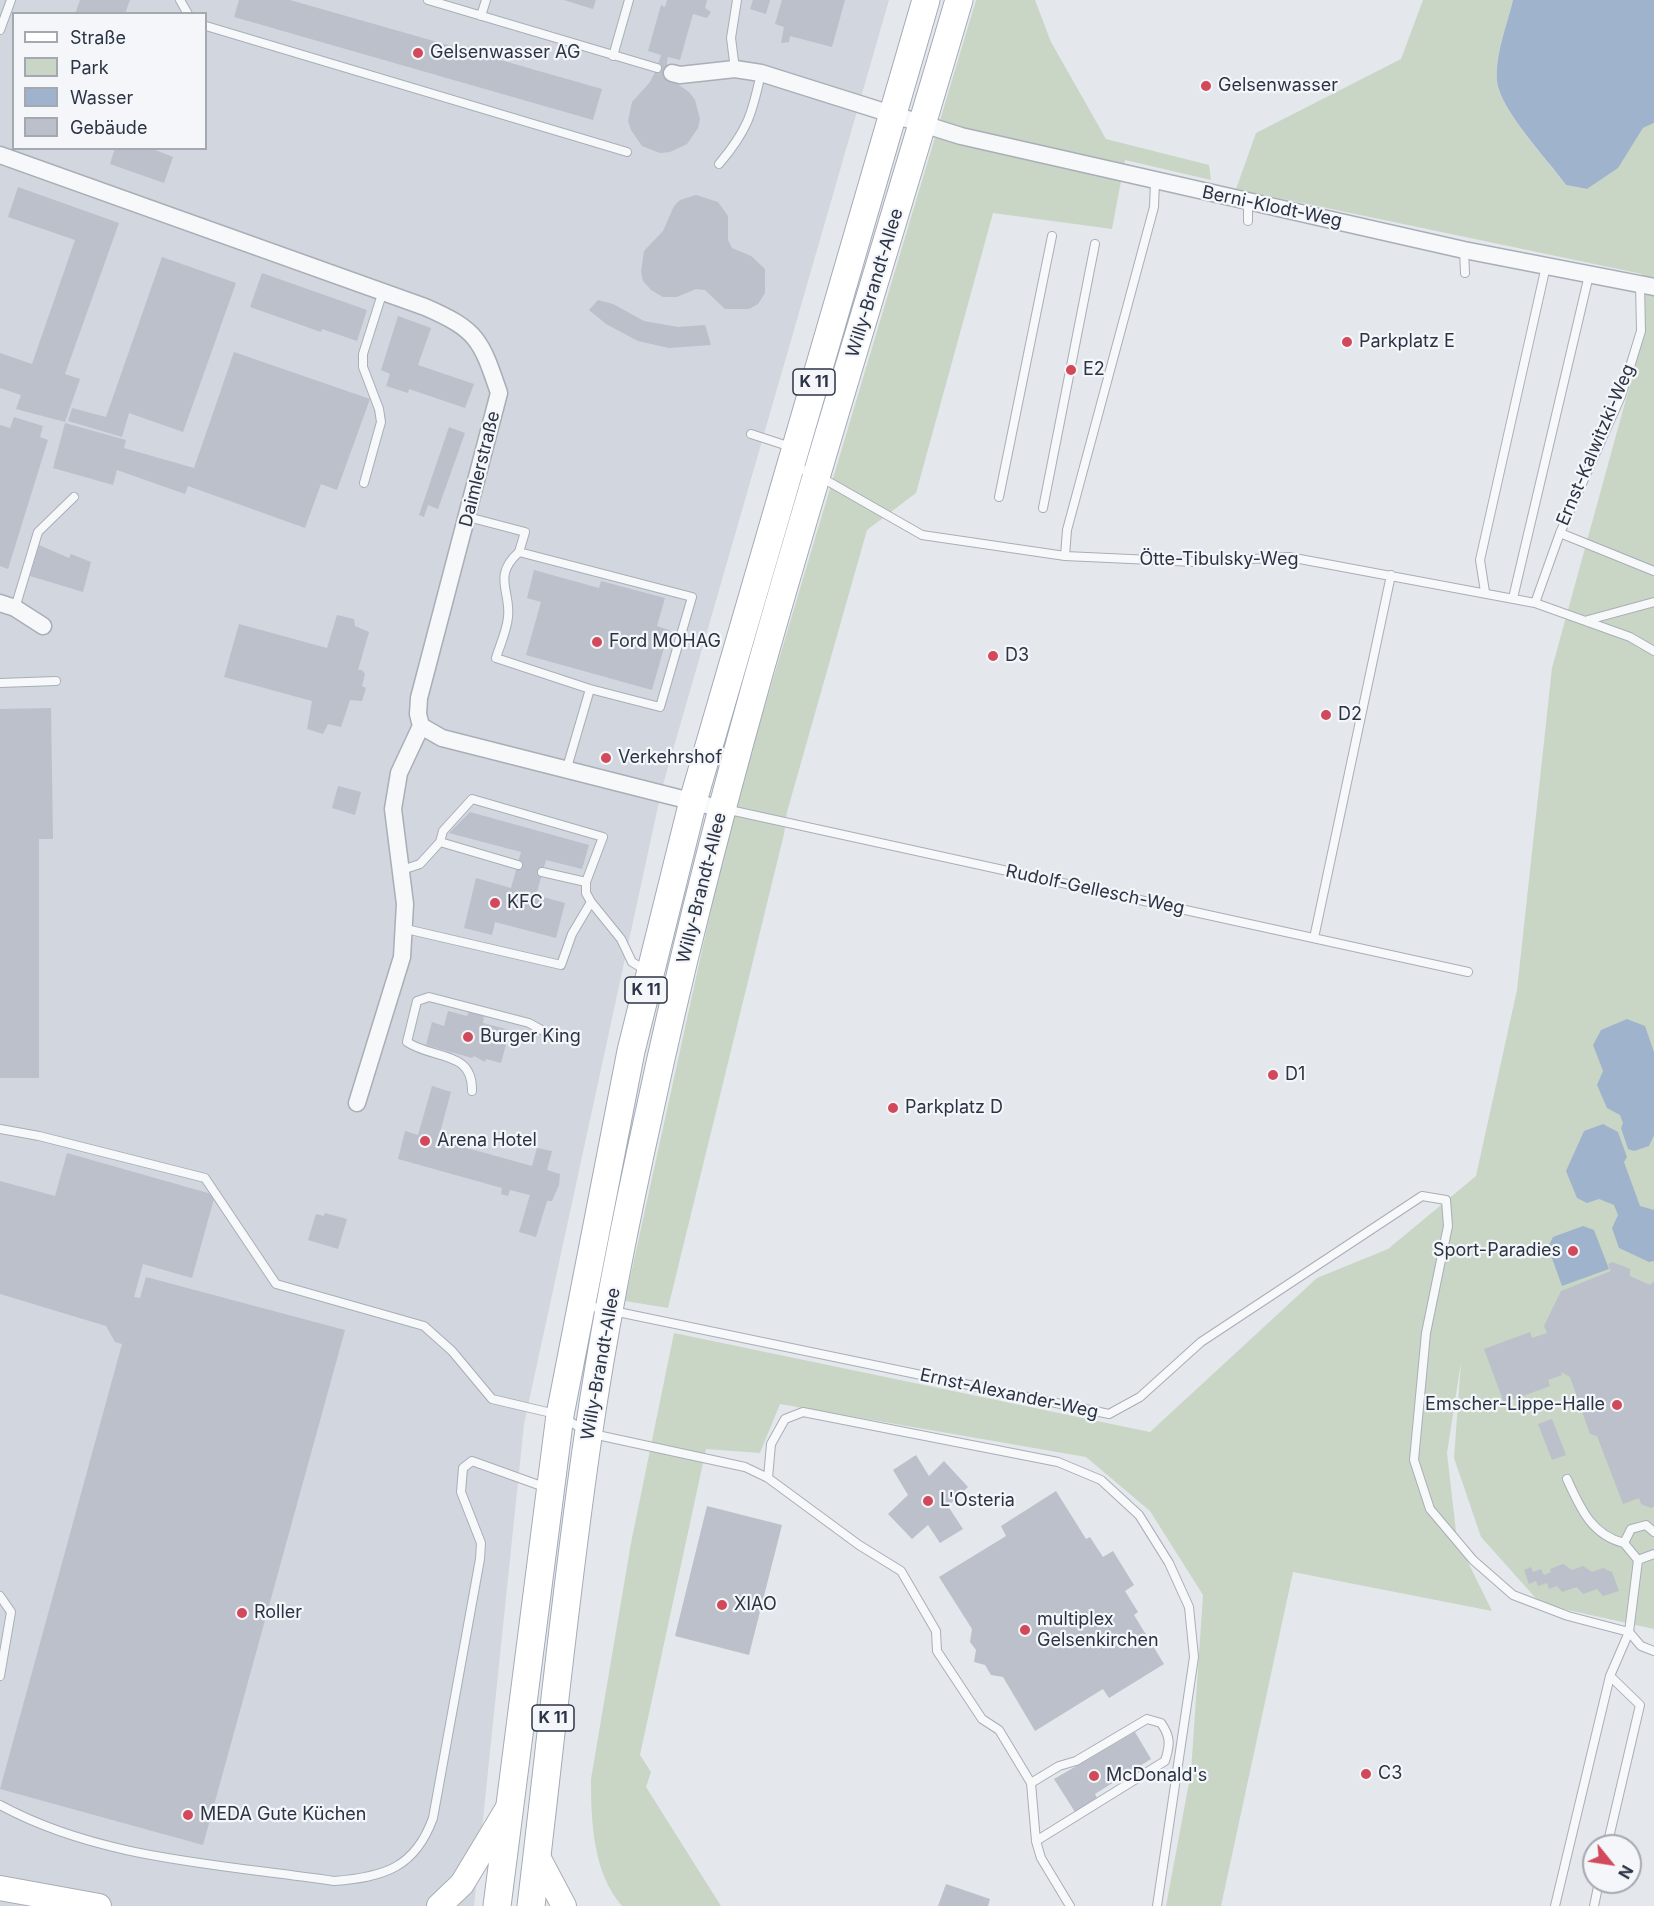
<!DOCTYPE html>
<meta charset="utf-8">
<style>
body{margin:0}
#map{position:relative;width:1654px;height:1906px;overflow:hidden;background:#e4e7ec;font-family:Inter,sans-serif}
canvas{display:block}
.legend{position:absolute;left:12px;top:12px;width:195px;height:138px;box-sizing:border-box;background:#f4f6f9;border:2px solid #a4a8b1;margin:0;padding:8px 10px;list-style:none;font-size:18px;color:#2b3445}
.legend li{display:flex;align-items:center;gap:12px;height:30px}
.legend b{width:30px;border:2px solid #a4a8b1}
.north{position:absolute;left:1582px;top:1834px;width:60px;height:60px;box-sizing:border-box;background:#f4f6f9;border:2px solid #a4a8b1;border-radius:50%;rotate:120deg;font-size:16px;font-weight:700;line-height:24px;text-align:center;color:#2b3445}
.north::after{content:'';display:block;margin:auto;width:21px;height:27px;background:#d1495b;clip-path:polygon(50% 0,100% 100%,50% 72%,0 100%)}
</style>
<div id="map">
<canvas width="1654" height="1906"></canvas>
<ul class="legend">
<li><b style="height:8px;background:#fff"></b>Straße</li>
<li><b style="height:16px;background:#c9d6c5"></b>Park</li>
<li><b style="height:16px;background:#9fb4cc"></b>Wasser</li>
<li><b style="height:16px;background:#bbc0ca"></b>Gebäude</li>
</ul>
<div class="north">N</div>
</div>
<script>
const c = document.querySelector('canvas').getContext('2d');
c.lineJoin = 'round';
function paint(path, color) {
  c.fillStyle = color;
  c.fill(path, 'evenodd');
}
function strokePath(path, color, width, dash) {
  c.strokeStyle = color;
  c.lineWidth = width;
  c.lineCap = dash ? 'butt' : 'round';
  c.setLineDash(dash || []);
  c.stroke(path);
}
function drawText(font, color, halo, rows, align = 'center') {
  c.font = font + ' Inter,sans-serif';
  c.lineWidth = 4.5;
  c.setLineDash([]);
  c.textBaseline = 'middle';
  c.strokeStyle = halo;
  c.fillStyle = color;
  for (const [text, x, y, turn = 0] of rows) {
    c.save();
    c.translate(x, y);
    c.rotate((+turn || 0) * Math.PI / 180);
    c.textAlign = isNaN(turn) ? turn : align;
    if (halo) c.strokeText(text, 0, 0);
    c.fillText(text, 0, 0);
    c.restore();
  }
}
paint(new Path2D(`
 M0 0H889L662 788 524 1424 474 1906H0ZM14 14H206V148H14Z`), '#d2d6de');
paint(new Path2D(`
 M976 0H1035L1051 42 1106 139 1209 165 1211 180 1125 160 1112 229 993 213 916 493 867 530 787 812 784 834 668 1308 625 1301 730 823Z
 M1423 0H1513C1507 25 1495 55 1497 81 1500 110 1548 161 1566 185L1587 189 1617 168 1643 128 1654 123V1629L1541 1604 1481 1537 1454 1458 1461 1362 1447 1453 1457 1540 1492 1611 1293 1572 1221 1906H1166L1191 1772 1203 1595 1150 1511 1086 1457 780 1404 760 1453 706 1449 640 1755 651 1772 646 1787 721 1906H622C593 1873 591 1821 591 1779L631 1543 674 1333 1150 1432 1317 1278 1388 1249 1476 1176 1517 990 1552 668 1634 370 1642 274 1236 189 1256 133 1401 59Z`), '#c9d6c5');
paint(new Path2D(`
 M1513 0H1654V123L1643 128 1618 168 1587 189 1566 185C1548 160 1500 110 1497 81 1495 55 1507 25 1513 0Z
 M1627 1019 1645 1026 1654 1052V1135L1649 1146 1634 1151 1628 1149 1621 1128 1623 1123 1620 1115 1607 1108 1597 1085 1603 1071 1593 1045 1601 1030Z
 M1603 1124 1618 1132 1627 1157 1624 1162 1640 1206 1654 1210V1261L1649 1262 1619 1248 1612 1228 1618 1215 1614 1205 1599 1199 1587 1203 1577 1198 1566 1171 1584 1131Z
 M1583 1226 1594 1230 1609 1269 1562 1286 1548 1247 1553 1237Z`), '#9fb4cc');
paint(new Path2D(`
 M80 0H130L125 14H75Z
 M239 0H290L602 89 593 120 234 17Z
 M564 0H596L593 9Z
 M667 0H707L705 8 711 12 707 18 693 14 680 60 668 57 667 61V71L673 81 689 92 695 100 700 119 698 128 687 144 670 152 660 153 642 146 631 130 628 121 632 102 650 82 657 68 661 55 648 51 661 5 665 7Z
 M753 0H770L766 14 750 9Z
 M782 0H845L832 47 790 36 789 42 781 43 784 27 775 24Z
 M115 148H150L173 157 164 183 110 164Z
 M18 187 119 223 65 374 80 379 65 422 16 409 21 395 0 388V353L32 364 75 240 8 217Z
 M696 195 718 202 728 216V240L732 248 751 256 765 269V293L758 304 749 309H725L705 290 696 289 677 297H663L651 290 643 281 641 272 644 251 663 231 674 206 680 200Z
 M162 257 236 283 183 432 129 413 122 437 68 421 72 408 106 417Z
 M262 273 367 310 357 341 322 329 321 332 250 307Z
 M598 300 613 304 644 321 678 327 705 325 711 345 669 348 638 341 606 324 589 310Z
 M398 316 431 328 418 365 474 384 465 408 409 389 408 393 386 386 390 374 381 370Z
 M234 352 370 399 337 490 321 484 305 528 188 486 185 494 117 470 113 485 53 468 65 423 126 440 124 448 194 468Z
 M14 417 43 426 40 437 48 440 8 569 0 566V425L10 428Z
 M449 427 465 433 438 509 428 505 424 517 419 515Z
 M39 545 69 558 71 554 91 562 83 592 30 576Z
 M534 570 599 588 601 581 665 598 657 626 669 630 652 690 526 655 541 602 527 598Z
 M337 615 354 619 355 626 369 632 358 670H362L365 674 362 686 366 688 362 701 350 700 341 727 328 724 323 734 307 729 312 701 224 677 239 624 327 648Z
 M51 708 53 839H39V1078H0V709Z
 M338 786 361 792 355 815 332 808Z
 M470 812 589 845 582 869 546 860 536 895 565 903 556 938 495 922 492 935 464 928 476 878 511 888 521 852 449 833Z
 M448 1011 467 1016 469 1011 484 1016 483 1023 510 1030 501 1063 486 1059 485 1062 474 1056 472 1058 426 1045 432 1022 444 1026Z
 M432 1086 451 1092 438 1140 532 1166 537 1148 552 1151 547 1170 560 1174 559 1185 552 1201H547L536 1237 519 1232 530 1195 510 1190 508 1196 501 1194 502 1188 398 1159 405 1131 418 1135Z
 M67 1153 215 1195 192 1278 143 1264 134 1297 140 1298 146 1277 345 1330 203 1845 0 1789 122 1344 115 1342 106 1326 0 1294V1181L55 1196Z
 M325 1213 347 1219 338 1249 308 1240 316 1214 324 1216Z
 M1613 1262 1630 1269V1276L1650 1285 1654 1281V1507L1651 1508 1641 1504 1639 1498 1623 1504 1597 1436 1590 1434 1570 1377 1561 1372 1562 1375 1548 1380 1550 1386 1504 1403 1484 1349 1530 1332 1532 1338 1547 1333 1544 1326 1561 1291 1611 1271 1608 1264Z
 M1552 1419 1566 1455 1552 1460 1538 1424Z
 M916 1455 929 1476 944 1461 968 1487 948 1506 963 1529 940 1543 928 1525 912 1539 888 1514 908 1495 893 1470Z
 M1056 1491 1086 1539 1090 1537 1103 1557 1113 1551 1134 1585 1125 1591 1138 1612 1134 1615 1164 1664 1109 1698 1103 1689 1035 1731 1003 1677 991 1675 985 1665 974 1662 976 1650 970 1642 972 1629 939 1577 1006 1536 1001 1526Z
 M707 1506 782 1525 749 1655 675 1636Z
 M1563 1564 1572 1570 1583 1566 1592 1572 1603 1568 1612 1572 1619 1591 1603 1596 1597 1589 1583 1594 1577 1587 1562 1592 1557 1586 1549 1589 1547 1583 1538 1586 1536 1581 1529 1584 1524 1570 1531 1567 1533 1572 1541 1569 1544 1575 1551 1572 1550 1569Z
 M1135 1732 1151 1759 1095 1794 1097 1798 1075 1812 1054 1779Z
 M946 1884 990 1899 988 1906H938Z`), '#bbc0ca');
const lane = new Path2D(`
 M180 0 188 14
 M428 0 657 68
 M481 16 486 0
 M206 26 627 152
 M0 30 11 0
 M613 56 629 0
 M735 69 731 38 737 0
 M719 164C747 131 752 115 761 73
 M1248 221V201
 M1464 250 1465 273
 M751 434 791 447
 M793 466 817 475 922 535 1065 556 1195 562 1289 557 1535 603 1630 637 1654 651
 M364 483 381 422 379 409 363 367V354L383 291
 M999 497 1052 236
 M1043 508 1095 244
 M468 517 525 532 519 552 692 597 660 707 590 689 566 771
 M1560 533 1654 571
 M519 552C492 576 511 591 508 617 507 630 500 645 496 658L590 689
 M1065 556 1067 530 1154 207 1155 182
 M1485 592 1480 560 1546 266
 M1513 598 1589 275
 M1535 603 1560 533 1621 396 1641 331 1640 284
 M15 608 38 532 74 497
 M1588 620 1654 602
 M0 683 56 681
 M725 809 1468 972
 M518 865 440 842 443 831 472 799 603 837 586 882
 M402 870 420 864 440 842
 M542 872 586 882V893L591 902 621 939 632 962 647 971
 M406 929 561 965 572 934 591 902
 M1314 938 1391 575
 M472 1091C473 1050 434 1060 407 1042L417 1001 429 997 529 1023 547 1033
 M0 1129 39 1136 205 1178 276 1284 424 1326 452 1351 492 1399 560 1415 588 1433 745 1467 768 1478 859 1545 901 1571 936 1631 937 1651 982 1719 999 1730 1031 1783 1036 1841 1041 1858 1070 1906
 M584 1305 1109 1414 1140 1397 1201 1342 1422 1196 1446 1200 1448 1226 1426 1333 1414 1460 1430 1509 1473 1560 1513 1595 1568 1616 1629 1632 1641 1646 1654 1651
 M768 1478 771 1444 785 1419 803 1412 1058 1462 1101 1480 1139 1515 1169 1563 1189 1607 1194 1657 1157 1906
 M1567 1479C1580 1507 1591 1535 1624 1543
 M1654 1532 1646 1525 1631 1529 1624 1543 1638 1560 1654 1554
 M0 1596 11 1612 0 1676
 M1610 1676 1629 1632 1638 1560
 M1031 1783 1059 1766 1076 1761 1147 1719 1161 1723C1171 1737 1170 1745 1165 1761L1036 1841
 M0 1805C101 1860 222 1864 334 1881 384 1877 415 1868 433 1818L480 1559 481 1543 461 1492 463 1468 472 1461 547 1488
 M1555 1906 1610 1676 1640 1705 1607 1846
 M1594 1906 1599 1882`);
const street = new Path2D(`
 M672 73 680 75 735 69 761 73 961 136 1464 250 1654 287
 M0 155 425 307C478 330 481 340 499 393L419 698 418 714 421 726 442 738 722 809
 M0 603 15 608 43 626
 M357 1103 402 957 405 904 393 809 399 773 421 726`);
const secondary = new Path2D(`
 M537 1855 564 1906
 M0 1888 99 1906
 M439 1906 462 1884 509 1806`);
const primary = new Path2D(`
 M497 1906 560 1415 631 1051 693 801 926 0
 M531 1906C550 1750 565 1593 588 1437 604 1327 626 1217 650 1109 730 733 851 368 959 0`);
strokePath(lane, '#a9aeb7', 10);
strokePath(street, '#a9aeb7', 19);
strokePath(secondary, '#a9aeb7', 26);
strokePath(primary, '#a3abb8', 29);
strokePath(lane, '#f7f8fa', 8);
strokePath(street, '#f7f8fa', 16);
strokePath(secondary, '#fff', 24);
strokePath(primary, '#fff', 27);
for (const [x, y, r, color] of [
 [418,53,6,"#d1495b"],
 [1206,86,6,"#d1495b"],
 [1347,342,6,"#d1495b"],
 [1071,370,6,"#d1495b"],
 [597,642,6,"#d1495b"],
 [993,656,6,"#d1495b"],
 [1326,715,6,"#d1495b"],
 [606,758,6,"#d1495b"],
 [495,903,6,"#d1495b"],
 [468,1037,6,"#d1495b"],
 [1273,1075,6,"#d1495b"],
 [893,1108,6,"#d1495b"],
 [425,1141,6,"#d1495b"],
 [1573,1251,6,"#d1495b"],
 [1617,1405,6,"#d1495b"],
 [928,1501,6,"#d1495b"],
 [722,1605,6,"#d1495b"],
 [242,1613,6,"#d1495b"],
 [1025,1630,6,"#d1495b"],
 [1366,1774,6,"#d1495b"],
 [1094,1776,6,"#d1495b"],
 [188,1815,6,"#d1495b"]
]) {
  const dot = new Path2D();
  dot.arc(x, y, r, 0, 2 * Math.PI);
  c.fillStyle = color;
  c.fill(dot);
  strokePath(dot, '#f4f6f9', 2);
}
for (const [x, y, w] of [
 [814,382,42],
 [646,990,42],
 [553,1718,42]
]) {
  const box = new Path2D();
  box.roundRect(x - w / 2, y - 13, w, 26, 4.5);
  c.fillStyle = '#f4f6f9';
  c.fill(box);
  strokePath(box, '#2b3445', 1.5);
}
drawText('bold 16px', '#2b3445', null, [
 ["K 11",814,382],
 ["K 11",646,990],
 ["K 11",553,1718]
]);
drawText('18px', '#2b3445', '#f4f6f9', [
 ["Gelsenwasser AG",430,53],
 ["Gelsenwasser",1218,86],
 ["Parkplatz E",1359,342],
 ["E2",1083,370],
 ["Ford MOHAG",609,642],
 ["D3",1005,656],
 ["D2",1338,715],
 ["Verkehrshof",618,758],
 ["KFC",507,903],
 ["Burger King",480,1037],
 ["D1",1285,1075],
 ["Parkplatz D",905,1108],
 ["Arena Hotel",437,1141],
 ["Sport-Paradies",1561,1251,"right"],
 ["Emscher-Lippe-Halle",1605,1405,"right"],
 ["L'Osteria",940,1501],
 ["XIAO",734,1605],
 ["Roller",254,1613],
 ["multiplex",1037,1620],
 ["Gelsenkirchen",1037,1641],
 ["C3",1378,1774],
 ["McDonald's",1106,1776],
 ["MEDA Gute Küchen",200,1815]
], 'left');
drawText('18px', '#2b3445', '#f4f6f9', [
 ["Berni-Klodt-Weg",1272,207,12],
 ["Willy-Brandt-Allee",875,283,-73],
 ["Ernst-Kalwitzki-Weg",1596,445,-67],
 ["Daimlerstraße",480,469,-76],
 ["Ötte-Tibulsky-Weg",1219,560],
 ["Willy-Brandt-Allee",702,888,-76],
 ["Rudolf-Gellesch-Weg",1095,890,12],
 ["Willy-Brandt-Allee",601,1364,-80],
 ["Ernst-Alexander-Weg",1009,1394,12]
]);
</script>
